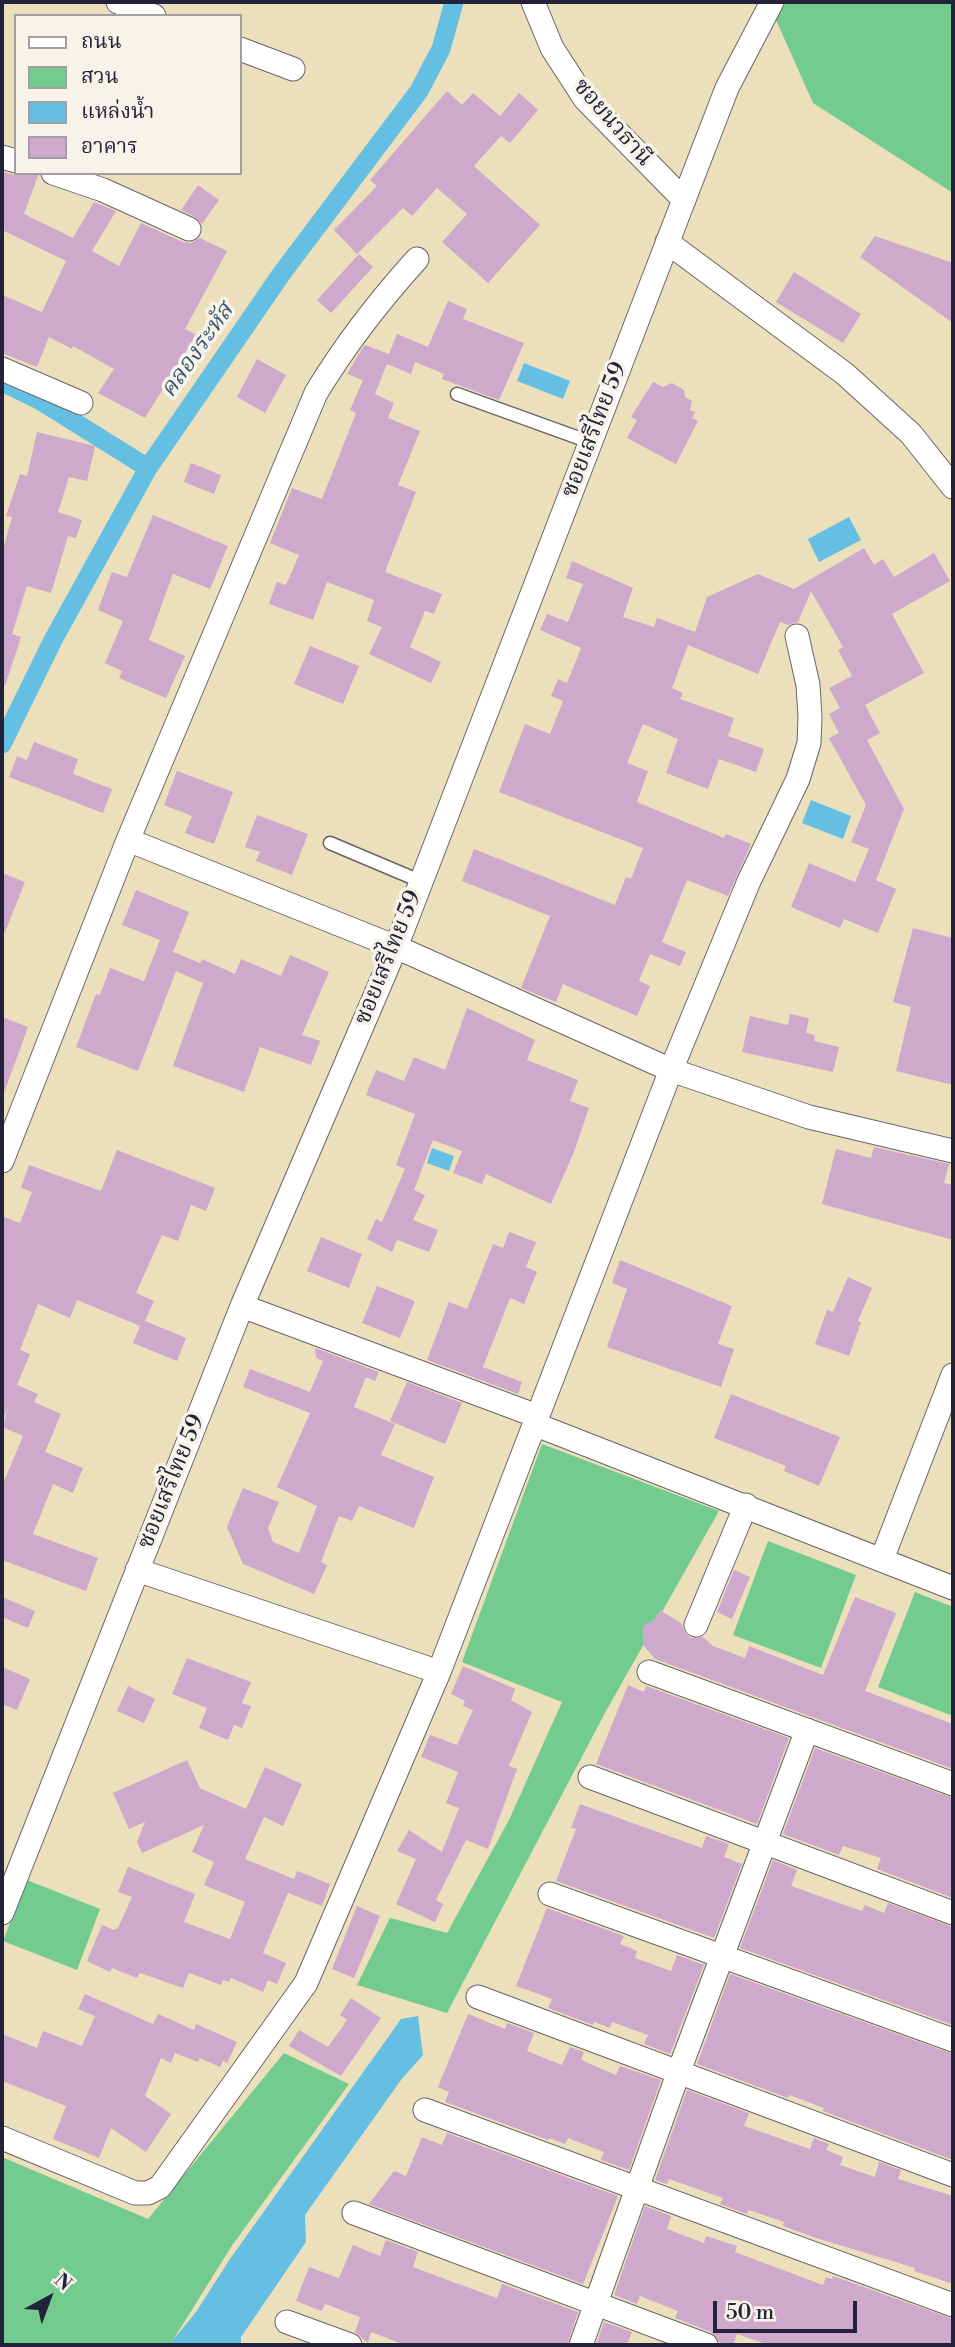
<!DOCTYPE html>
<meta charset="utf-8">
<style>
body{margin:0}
#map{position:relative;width:955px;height:2347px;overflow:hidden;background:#ecdfbc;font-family:"Libre Bodoni","Noto Serif Thai",serif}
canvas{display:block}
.frame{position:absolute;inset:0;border:4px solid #22223b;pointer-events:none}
.legend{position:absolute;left:14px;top:14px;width:228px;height:161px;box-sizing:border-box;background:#f7f3e8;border:2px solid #a29fa3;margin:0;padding:9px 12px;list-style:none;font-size:21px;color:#22223b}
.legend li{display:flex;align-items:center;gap:14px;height:35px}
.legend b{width:35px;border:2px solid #a29fa3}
.north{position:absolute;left:14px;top:2263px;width:70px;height:70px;-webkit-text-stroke:5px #f7f3e8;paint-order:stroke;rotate:41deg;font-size:19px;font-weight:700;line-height:28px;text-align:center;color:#22223b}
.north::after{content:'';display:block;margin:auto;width:24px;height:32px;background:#22223b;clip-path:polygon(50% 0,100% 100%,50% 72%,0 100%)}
.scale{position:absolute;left:713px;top:2301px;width:144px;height:32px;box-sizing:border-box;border:4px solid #22223b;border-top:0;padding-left:9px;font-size:21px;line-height:24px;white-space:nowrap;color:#22223b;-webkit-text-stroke:5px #f7f3e8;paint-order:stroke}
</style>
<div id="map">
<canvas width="955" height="2347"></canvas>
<div class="frame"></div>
<ul class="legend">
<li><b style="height:9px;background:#fff"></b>ถนน</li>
<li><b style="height:19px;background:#74cb90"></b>สวน</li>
<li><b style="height:19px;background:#65bfe3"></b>แหล่งน้ำ</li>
<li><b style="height:19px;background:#cfa9cc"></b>อาคาร</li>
</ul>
<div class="north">N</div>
<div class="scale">50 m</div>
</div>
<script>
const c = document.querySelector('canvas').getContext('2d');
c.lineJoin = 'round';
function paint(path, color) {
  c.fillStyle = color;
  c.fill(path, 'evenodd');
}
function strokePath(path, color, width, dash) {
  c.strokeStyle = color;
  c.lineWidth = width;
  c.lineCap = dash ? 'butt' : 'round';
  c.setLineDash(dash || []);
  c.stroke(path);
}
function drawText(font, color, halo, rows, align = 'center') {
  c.font = font + ' "Libre Bodoni","Noto Serif Thai",serif';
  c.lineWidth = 7;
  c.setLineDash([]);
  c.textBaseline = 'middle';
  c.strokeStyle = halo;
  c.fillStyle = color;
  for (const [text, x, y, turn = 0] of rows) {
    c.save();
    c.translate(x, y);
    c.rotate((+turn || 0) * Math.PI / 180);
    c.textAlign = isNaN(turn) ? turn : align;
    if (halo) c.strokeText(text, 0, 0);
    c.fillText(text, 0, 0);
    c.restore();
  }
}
paint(new Path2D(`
 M768 2H953V193L813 103Z
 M542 1444 719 1511 606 1711 447 2013 357 1985 390 1918 447 1933 509 1820 562 1702 462 1662Z
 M768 1541 856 1575 821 1668 733 1635Z
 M915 1592 953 1607V1716L878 1687Z
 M27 1880 100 1909 77 1970 3 1941Z
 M284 2053 349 2084 231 2247 170 2345H2V2157L148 2219Z`), '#74cb90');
paint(new Path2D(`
 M524 363 570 381 563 399 517 381Z
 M849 517 861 540 819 562 808 539Z
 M811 800 851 816 843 839 802 823Z
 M432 1148 454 1156 449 1171 427 1163Z
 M418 2016 423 2055 401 2080 305 2215 306 2242 241 2337V2345H169L196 2312 230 2259 401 2019Z`), '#65bfe3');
strokePath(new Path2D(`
 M2 382 39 400 148 468
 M2 744 53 640 148 468 282 273 419 91 441 49 454 2`), '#65bfe3', 19);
paint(new Path2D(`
 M447 91 462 105 473 93 500 116 519 93 538 110 510 143 501 136 474 166 540 225 488 283 442 242 467 214 437 188 412 216 403 208 357 254 334 230 377 186 370 180Z
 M2 171 13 175 39 173 24 214 73 238 94 202 116 211 92 251 119 266 141 223 183 242 191 243 200 238 227 251 185 329 196 335 145 418 98 393 114 369 73 346 72 349 49 337 37 367 2 353V295L42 312 66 261 2 230Z
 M198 185 219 200 202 224 195 217 181 210Z
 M875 236 953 263V323L860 257Z
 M359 254 373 267 331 313 317 300Z
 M794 272 861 314 843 343 776 302Z
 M448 301 467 309 463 319 524 343 499 400 442 379 444 374 415 362 411 374 387 364 375 394 394 403 388 418 420 431 398 485 416 492 385 572 442 594 434 614 425 611 410 647 441 662 431 683 369 654 382 627 367 621 374 600 327 582 313 620 269 604 277 582 286 585 299 555 270 543 292 488 322 499 356 413 350 410 363 380 347 374 362 349 365 345 389 354 397 334 428 347Z
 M257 359 286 375 265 413 237 397Z
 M653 382 663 387 672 383 684 390 685 397 692 401 690 410 695 412 692 418 698 421 676 464 627 438 637 420 631 417Z
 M37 432 95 446 87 481 69 477 58 512 82 520 76 538 68 536 51 593 27 586 12 634 21 637 5 686 2 685V553L12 517 6 516 20 474 27 476Z
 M191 463 221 475 214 494 184 482Z
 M153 515 228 546 210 589 173 574 149 640 185 656 166 698 119 678 122 671 105 663 123 621 98 610 112 572 127 577Z
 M864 548 874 565 883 559 894 577 934 553 950 581 892 614 924 673 865 705 880 733 867 740 904 809 876 880 896 889 878 933 844 919 840 928 791 907 809 863 855 882 869 849 851 842 866 805 829 738 839 733 829 714 840 708 829 688 852 676 838 650 843 647 811 591 798 622 788 625 780 622 758 674 688 645 672 688 683 693 680 699 734 718 728 736 764 749 756 772 719 759 708 789 666 773 678 739 643 724 627 763 648 771 637 802 724 838 726 834 751 844 728 896 687 880 662 942 686 952 680 966 650 954 639 981 650 986 637 1016 563 984 556 1002 521 988 550 916 462 881 474 849 615 905 626 877 631 879 643 848 499 792 525 724 550 734 563 701 551 696 558 679 567 683 581 648 540 630 547 614 568 622 583 584 566 578 572 561 633 588 623 617 654 627 657 618 695 632 707 597 758 574 794 589Z
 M310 646 359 666 343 704 294 684Z
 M34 742 78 759 73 774 112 789 103 813 9 777 17 756 27 760Z
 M177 771 233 792 214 844 185 833 192 816 164 805Z
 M257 815 308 834 292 875 256 861 260 852 245 847Z
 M2 873 25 882 3 937H2Z
 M136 890 189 912 173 952 200 963 202 959 235 974 241 959 281 976 290 955 329 972 302 1035 320 1041 311 1065 260 1047 244 1092 173 1066 203 983 176 971 138 1071 76 1047 96 994 100 995 110 968 144 981 160 940 122 925Z
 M913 928 953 938V1085L896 1071 911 1007 893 1002Z
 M467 1008 535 1040 527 1060 578 1080 570 1101 589 1108 574 1152 551 1204 486 1174 482 1184 453 1173 462 1151 433 1140 414 1190 425 1195 413 1220 438 1230 429 1252 397 1240 392 1252 367 1239 376 1219 382 1222 405 1169 396 1165 415 1114 366 1095 376 1070 404 1081 414 1057 445 1070Z
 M790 1014 809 1018 806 1033 815 1035 814 1041 839 1047 833 1072 742 1052 750 1016 788 1025Z
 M2 1017 28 1027 4 1093H2Z
 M874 1147 949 1164 944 1183 953 1185V1240L822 1204 836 1149 871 1158Z
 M117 1150 215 1188 206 1211 191 1205 178 1241 162 1235 136 1293 154 1301 145 1321 186 1338 177 1361 133 1343 140 1326 77 1300 70 1318 38 1304 20 1350 30 1354 17 1385 38 1394 34 1402 61 1414 45 1452 83 1468 73 1493 53 1484 33 1534 98 1558 86 1591 2 1560V1486L23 1436 2 1427 9 1406 2 1421V1216L20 1223 32 1192 21 1188 29 1165 101 1191Z
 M509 1232 536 1242 526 1267 537 1272 524 1304 510 1298 483 1367 522 1382 518 1394 427 1360 449 1302 467 1309 493 1244 503 1248Z
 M321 1237 362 1254 349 1288 307 1271Z
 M620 1260 732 1306 718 1344 734 1349 721 1387 607 1347 627 1289 612 1283Z
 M848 1277 872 1288 858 1321 861 1322 849 1356 815 1344 827 1310 833 1312Z
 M377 1286 415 1301 400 1338 362 1323Z
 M315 1348 379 1372 375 1381 366 1377 354 1407 395 1424 381 1455 434 1477 414 1528 359 1506 352 1521 339 1516 321 1562 327 1565 314 1594 243 1564 227 1527 243 1488 279 1502 268 1528 273 1542 299 1553 317 1506 277 1487 310 1413 243 1387 250 1369 310 1392 323 1361 316 1358Z
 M407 1382 462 1403 445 1444 390 1421Z
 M731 1394 840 1437 819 1486 784 1471 786 1466 714 1438Z
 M734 1570 750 1577 732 1619 717 1612Z
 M2 1597 35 1611 28 1628 2 1617Z
 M855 1597 896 1613 865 1691 953 1724V1769L655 1659 643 1645V1626L655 1619 660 1610 682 1624 685 1633 691 1638 703 1637 713 1646 745 1658 749 1646 823 1675Z
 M187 1658 251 1682 242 1703 251 1706 242 1728 234 1725 228 1740 199 1728 207 1708 172 1694Z
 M463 1666 515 1689 511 1700 532 1712 509 1766 517 1769 488 1849 466 1840 436 1900 443 1904 435 1922 396 1904 416 1859 397 1851 409 1830 442 1852 459 1808 446 1803 458 1772 421 1757 430 1735 457 1745 473 1710 463 1706 465 1701 451 1694Z
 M2 1667 30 1679 17 1710 2 1704Z
 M628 1685 644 1692 646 1686 789 1738 757 1824 596 1764Z
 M128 1686 155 1699 144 1723 117 1711Z
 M815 1748 953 1798V1898L877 1869 881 1858 843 1846 839 1855 783 1834Z
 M187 1760 200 1788 246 1809 265 1767 302 1784 283 1826 264 1817 245 1859 294 1879 297 1871 330 1884 322 1906 288 1893 263 1953 286 1963 277 1984 268 1980 263 1992 231 1978 229 1982 223 1980 221 1985 189 1973 183 1988 140 1973 137 1978 112 1968 110 1972 87 1961 102 1925 114 1930 118 1928 132 1897 118 1892 128 1867 195 1894 184 1922 230 1939 245 1902 204 1885 214 1862 192 1852 204 1825 142 1853 137 1842 145 1822 129 1829 113 1793Z
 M580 1804 702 1848 706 1836 729 1844 724 1857 742 1864 714 1938 556 1881 576 1829 571 1828Z
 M773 1860 797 1870 791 1886 828 1899 862 1911 865 1905 884 1913 888 1903 953 1927V2025L740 1948Z
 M357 1906 380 1916 354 1978 332 1969Z
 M547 1908 624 1936 620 1944 637 1951 635 1958 671 1971 677 1955 704 1965 670 2054 644 2044 648 2035 612 2022 610 2028 594 2022 593 2025 548 2008 552 1999 516 1986Z
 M730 1974 953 2054V2160L823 2111 824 2108 789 2095 788 2098 697 2064Z
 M85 1994 153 2024 158 2014 194 2030 196 2024 237 2042 227 2063 223 2061 220 2067 200 2058 198 2062 175 2053 171 2063 161 2058 145 2096 171 2114 146 2152 111 2128 99 2158 53 2139 66 2106 2 2081V2034L37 2048 43 2031 82 2046 95 2016 78 2009Z
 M351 1998 381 2018 341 2076 289 2046 299 2030 328 2047 347 2020 340 2015Z
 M468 2014 505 2029 507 2023 534 2033 527 2051 562 2065 570 2047 584 2052 581 2060 616 2075 620 2066 661 2080 629 2170 601 2160 604 2152 568 2138 565 2144 549 2138 548 2140 445 2102 449 2092 438 2087Z
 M687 2090 749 2113 744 2126 810 2149 814 2138 829 2144 826 2150 843 2157 840 2165 875 2177 879 2162 901 2170 898 2179 953 2196V2284L914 2271 915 2268 813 2237 783 2226 784 2222 749 2210 747 2214 720 2204 723 2198 669 2179 667 2184 655 2180Z
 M447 2133 618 2196 583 2284 369 2204 394 2171 406 2176 422 2137 442 2145Z
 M645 2206 671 2216 667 2229 704 2243 706 2236 737 2246 735 2252 823 2285 826 2277 832 2279 833 2276 953 2319V2345H769L737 2334 733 2345H728L719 2342 711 2332 675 2318 678 2311 640 2296 637 2304 614 2295Z
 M386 2240 418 2252 413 2267 453 2282 497 2298 502 2284 578 2312 567 2345H405L371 2332 368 2343 355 2332 360 2317 325 2304 322 2311 296 2301 309 2267 339 2278 353 2245 380 2256Z
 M604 2322 632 2332 627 2345H596Z`), '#cfa9cc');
const lane = new Path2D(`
 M457 394 590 442
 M330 843 420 881`);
const street = new Path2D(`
 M118 2 154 16
 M533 2 552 48 585 99 684 200
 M240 49 293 69
 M2 157 16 161
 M53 173 103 190 189 229
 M667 242 845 374 911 434 953 487
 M2 369 81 403
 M128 840 396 947 671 1070 809 1117 953 1151
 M2 1161 128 840 316 393C345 345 379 301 417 259
 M242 1306 537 1416
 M534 1424 953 1588
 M882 1559 953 1375
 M137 1570 439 1672
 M696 1625 746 1505
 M649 1672 953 1784
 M590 1777 953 1913
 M550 1894 953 2040
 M2 1913 242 1306 396 947 727 88 772 2
 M478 1997 953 2175
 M425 2110 953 2305
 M2 2138 135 2193H148L160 2187 306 1983 439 1672 671 1070 749 881 798 779 809 743 810 717 808 685 797 636
 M354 2213 706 2345
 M287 2322 350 2345
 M581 2345 679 2071 807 1730`);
strokePath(lane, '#696468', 15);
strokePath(street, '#696468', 25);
strokePath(lane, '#fff', 12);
strokePath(street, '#fff', 23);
drawText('23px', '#22223b', '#f7f3e8', [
 ["ซอยนวธานี",612,123,49],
 ["ซอยเสรีไทย 59",595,430,-69],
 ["ซอยเสรีไทย 59",389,958,-68],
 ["ซอยเสรีไทย 59",172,1482,-68]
]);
drawText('italic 24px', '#395976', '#f7f3e8', [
 ["คลองระหัส",198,351,-55]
]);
</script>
